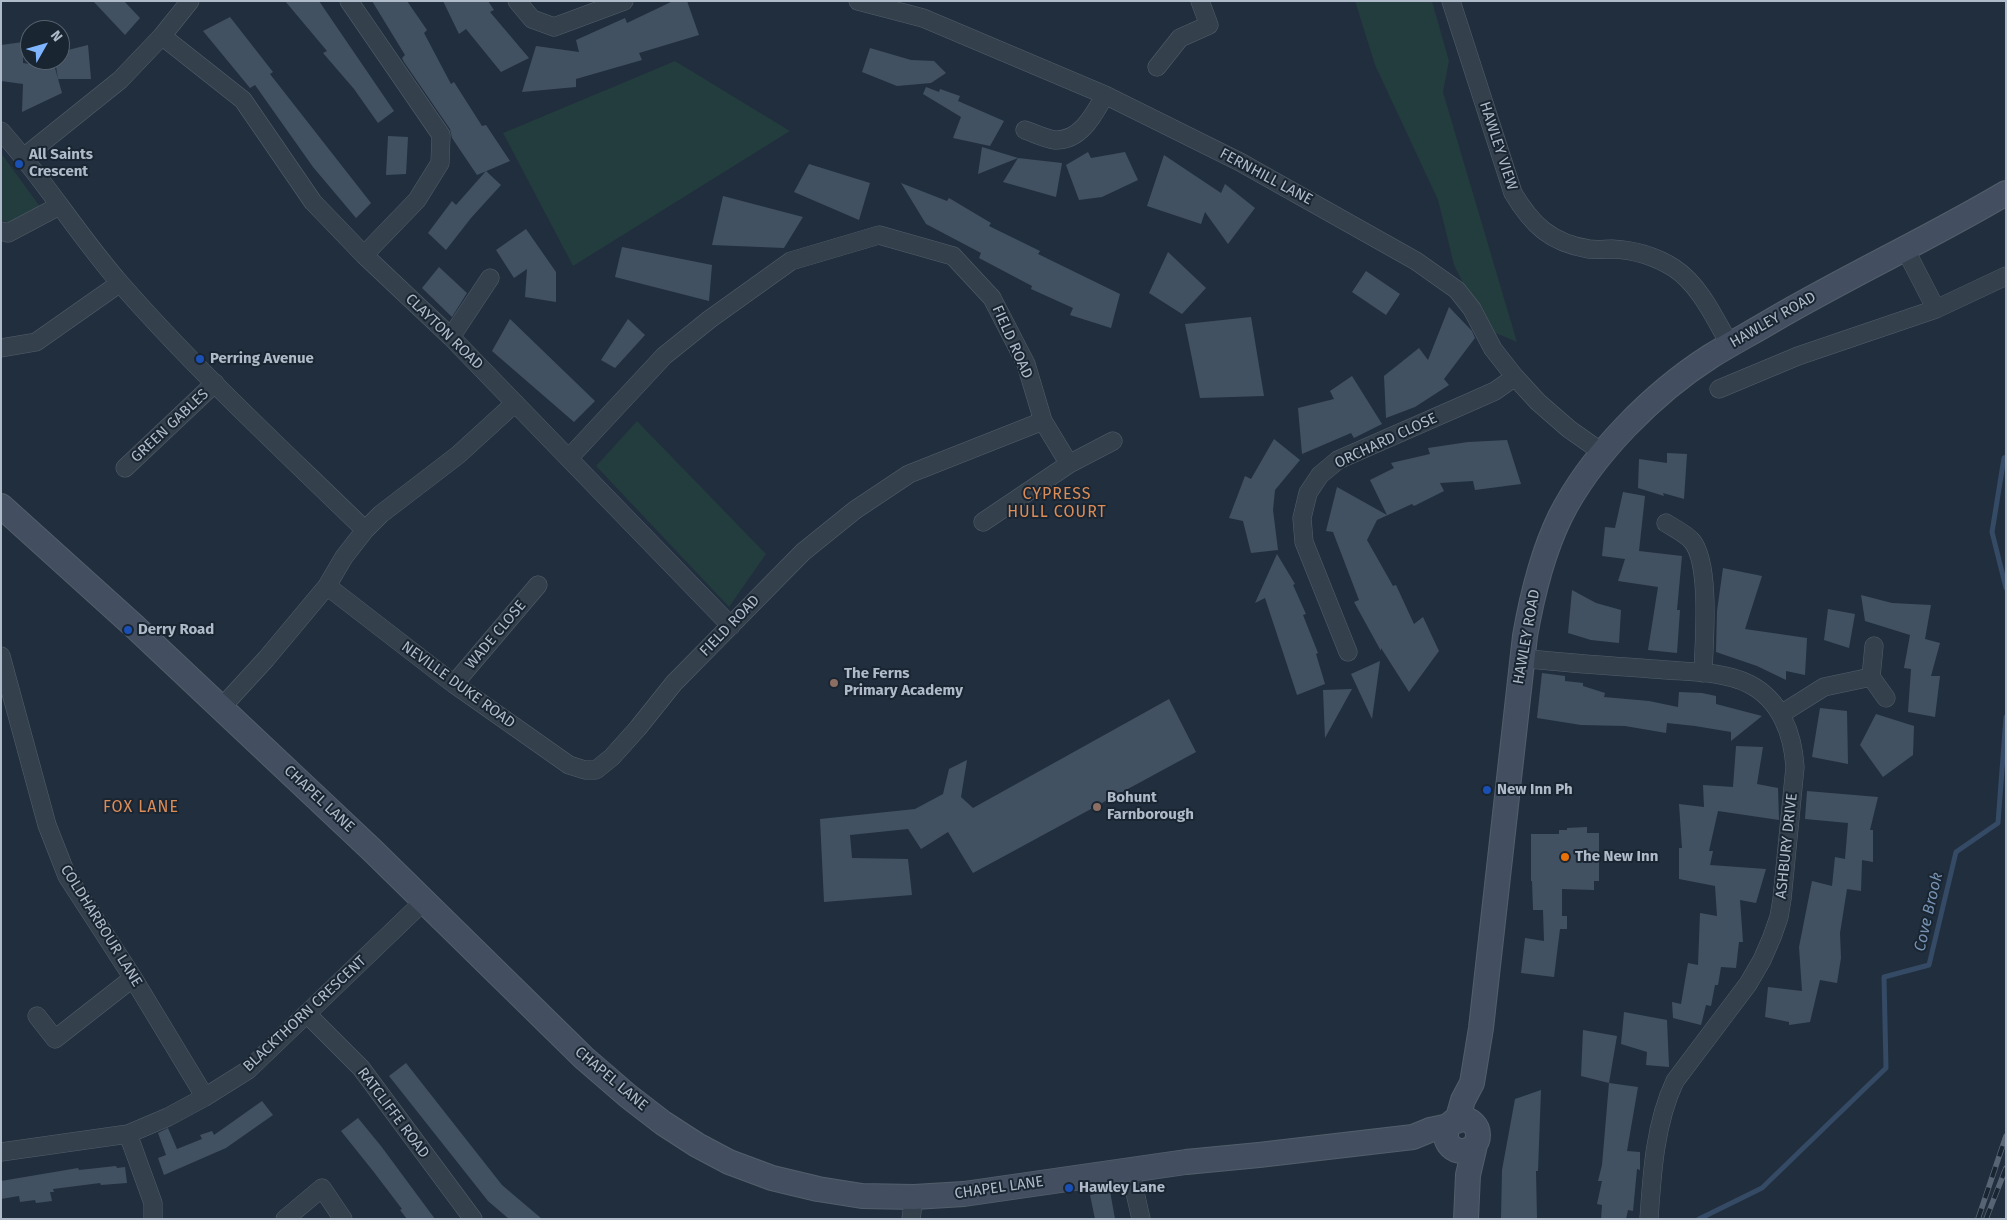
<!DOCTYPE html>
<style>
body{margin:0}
#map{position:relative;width:2007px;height:1220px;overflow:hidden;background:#212e3d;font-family:"Fira Sans",sans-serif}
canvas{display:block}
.frame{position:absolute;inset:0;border:2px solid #b0bbc9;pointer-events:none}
.north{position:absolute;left:20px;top:20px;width:50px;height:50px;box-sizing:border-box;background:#1a2532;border:1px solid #56616e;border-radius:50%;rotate:52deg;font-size:14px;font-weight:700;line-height:20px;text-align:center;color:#b0bbc9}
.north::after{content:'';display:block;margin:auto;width:18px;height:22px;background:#7fb5ff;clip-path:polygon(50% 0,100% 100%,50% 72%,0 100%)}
</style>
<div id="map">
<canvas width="2007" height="1220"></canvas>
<div class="frame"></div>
<div class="north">N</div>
</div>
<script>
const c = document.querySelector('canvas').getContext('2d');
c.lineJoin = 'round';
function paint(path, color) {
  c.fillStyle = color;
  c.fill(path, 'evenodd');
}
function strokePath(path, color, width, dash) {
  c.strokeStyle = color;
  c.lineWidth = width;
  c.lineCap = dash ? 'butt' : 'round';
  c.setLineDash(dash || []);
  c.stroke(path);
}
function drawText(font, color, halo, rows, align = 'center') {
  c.font = font + ' "Fira Sans",sans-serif';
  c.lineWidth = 4;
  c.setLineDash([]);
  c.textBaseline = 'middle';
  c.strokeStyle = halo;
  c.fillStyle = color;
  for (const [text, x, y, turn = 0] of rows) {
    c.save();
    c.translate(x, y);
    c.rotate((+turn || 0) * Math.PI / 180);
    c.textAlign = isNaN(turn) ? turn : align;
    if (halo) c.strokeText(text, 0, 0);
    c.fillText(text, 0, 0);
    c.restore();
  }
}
paint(new Path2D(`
 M1355 1H1432L1449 61 1443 92 1517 342 1493 332 1472 301 1454 265 1438 200 1375 65Z
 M675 61 790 131 573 266 503 133Z
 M1 153 41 208 9 223 1 220Z
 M637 421 766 554 729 607 596 466Z`), '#233c3e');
strokePath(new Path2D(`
 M2006 457 2004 458 1992 532 2006 588
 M1699 1219 1762 1188 1886 1068 1884 977 1929 965 1956 852 1998 823 2006 717`), '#344a65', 5);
paint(new Path2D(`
 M93 1H124L140 18 125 35Z
 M285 1H319L394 111 378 123 354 89 323 53 327 51Z
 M372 1H407L427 30 424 33 451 84 454 82 482 126 486 125 510 161 477 175 452 138 450 129 404 62 402 58 405 55Z
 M443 1H488L494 10 490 12 529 58 501 72 466 29 459 34Z
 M673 1H687L699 35 639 53 642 60 576 79V87L522 92 536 46 579 52 576 40 625 18 627 23Z
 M230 17 273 72 270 74 371 203 356 218 313 167 255 85 250 88 203 31Z
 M23 42V63L55 68 62 93 22 112 23 84 1 81V45Z
 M88 45 91 79H58L55 60H60V52Z
 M870 48 911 60 934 61 946 73 931 83 897 86 862 72Z
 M926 87 939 92 940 89 960 96 958 101 1004 121 990 146 953 138 961 117 923 94Z
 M388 136 408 137 406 174 386 175Z
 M982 147 1018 158 978 174Z
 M1088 152 1091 158 1125 152 1138 180 1102 197 1079 200 1066 165Z
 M1164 155 1221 193 1225 184 1255 208 1228 244 1205 212 1201 224 1147 206Z
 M1018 158 1062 163 1056 197 1003 182Z
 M809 164 870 183 859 220 794 192Z
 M486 171 501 185 471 218 446 250 428 233 452 201 456 205Z
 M901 183 947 201 949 198 991 223 989 226 1040 251 1038 254 1120 294 1111 328 1070 315 1073 308 1031 289 1032 286 979 258 981 253 926 224Z
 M723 196 803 217 784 248 712 245Z
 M526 229 556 272V302L525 297 527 269 514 278 496 250Z
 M622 247 712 265 709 301 615 277Z
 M1168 252 1206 288 1182 314 1149 293Z
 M439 267 467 293 452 317 422 288Z
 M1366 271 1400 294 1386 315 1352 292Z
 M1449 307 1472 331 1475 338 1444 379 1449 385 1415 407 1386 418 1384 376 1419 348 1428 360Z
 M1251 317 1264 396 1200 398 1185 324Z
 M510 319 595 401 574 422 492 351Z
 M628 319 645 335 615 368 601 360Z
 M1352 376 1382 424 1354 438 1351 433 1302 454 1298 408 1334 399 1330 391Z
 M1274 439 1300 460 1275 490 1273 510 1278 550 1251 553 1243 521 1229 518 1245 476 1251 479Z
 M1507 440 1521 484 1475 490 1473 481 1440 483 1444 491 1414 506 1412 504 1377 520 1367 540 1393 586 1396 585 1414 624 1423 617 1439 651 1409 692 1381 648V651L1354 602 1359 600 1333 532 1326 531 1337 487 1387 515 1370 480 1394 468 1391 463 1430 454 1428 448 1468 442Z
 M1667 453 1687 454 1684 499 1663 493 1664 496 1638 488 1639 459 1667 463Z
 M1623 492 1645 496 1639 551 1682 556 1677 610H1680L1677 653 1648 650 1658 587 1618 581 1625 559 1602 556 1605 527 1615 528Z
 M1277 554 1295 584 1293 585 1306 614 1303 615 1318 653 1316 654 1325 684 1297 695 1265 598 1255 603Z
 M1723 568 1762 576 1745 629 1807 638 1805 675 1786 671V680L1757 666 1716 652 1717 611Z
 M1572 590 1596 603 1621 610 1619 643 1591 640 1568 633Z
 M1861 595 1892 603 1931 605 1925 639 1940 643 1931 676H1940L1935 717 1908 712 1911 669 1904 668 1910 635 1865 621Z
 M1828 609 1855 614 1849 648 1824 640Z
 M1380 661 1372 719 1351 674Z
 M1542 673 1565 676V681L1583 683V686L1605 693 1604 697 1649 701 1678 707 1679 692 1702 693 1716 696V704L1762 716 1731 741V732L1695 726 1667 723 1666 733 1625 726 1581 725 1537 718Z
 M1352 689 1325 738 1323 690Z
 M1169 699 1196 752 973 873 948 832 921 849 908 829 850 835 852 858 908 859 912 895 824 902 820 819 915 809 943 794 949 769 967 760 961 797 973 808Z
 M1820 708 1847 711 1848 764 1812 757Z
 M1876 714 1914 726 1913 755 1883 777 1860 745Z
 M1736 746 1763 747 1757 784 1778 788 1779 820 1718 811 1709 851H1713L1710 865 1766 869 1756 903 1740 900 1743 942H1739L1736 968 1721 967 1718 985H1715L1711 1006 1706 1005 1701 1025 1673 1018 1672 1002 1681 1004 1688 963 1698 965 1700 913 1717 916 1715 886 1679 879V848H1682L1679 804 1704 807 1703 785 1733 787Z
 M1807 791 1878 797 1870 830H1873V862L1862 860 1861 891 1847 889 1840 933 1841 958 1837 983 1820 980 1810 1022 1789 1025V1022L1765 1017 1768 987 1802 991 1799 947 1812 881 1832 886 1835 857 1845 859 1848 823 1805 819Z
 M1587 827V833H1599V881H1594V890L1562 889V916H1567V929H1560L1554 977 1521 973 1525 938 1544 941 1543 910H1533L1532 881H1531V834H1559V830H1567V828Z
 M1624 1012 1667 1020 1669 1067 1646 1065 1647 1052 1621 1044Z
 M1583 1030 1617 1036 1609 1083 1581 1076Z
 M406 1063 502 1185 542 1219H509L488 1201 389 1076Z
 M1609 1083 1638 1087 1627 1151 1640 1152V1170L1637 1169 1633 1211 1628 1210 1626 1219H1601L1602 1205 1597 1204 1602 1181H1598L1602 1165Z
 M1541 1090 1538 1171H1536L1537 1219H1501L1502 1170 1515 1099Z
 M262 1101 273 1115 226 1148 164 1175 158 1158 166 1155 158 1133 168 1128 177 1149 202 1139 200 1135 212 1131 214 1135Z
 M358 1118 381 1146 435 1219H407L400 1210 402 1209 373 1171 341 1131Z
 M116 1166 117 1168 125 1167 127 1183 101 1185 100 1183 53 1189 54 1192H50L52 1201 36 1203 35 1200 20 1202 19 1196 1 1199V1181L78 1168 79 1170Z
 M1110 1191 1115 1219H1095L1090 1195Z`), '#425162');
const street = new Path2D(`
 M349 1 441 135 440 163 417 200 364 255
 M517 1 532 19 554 27 624 1
 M858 1 923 18 1105 95 1240 162 1416 261 1457 290 1472 309 1493 349 1515 377 1538 402 1569 429 1603 453
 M1451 1 1513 193C1532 225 1551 243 1589 249 1597 250 1605 249 1612 249 1635 250 1655 256 1674 268 1700 285 1715 319 1730 345
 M162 36 243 100 313 202 364 255 451 337 731 626
 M1157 67 1180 38 1209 25 1200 1
 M1025 130C1034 133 1046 139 1055 140 1081 141 1094 114 1105 95
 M1 131C44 179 78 235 120 283 196 370 282 449 365 530
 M24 157 120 80 162 36 190 1
 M1 231 8 233 59 206
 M1905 249 1936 309
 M451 337 490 278
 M1 348 36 342 120 283
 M1719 389 1798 356 1936 309 2006 276
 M1043 421 1069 464
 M125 468 215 383
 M983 522 1069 464 1113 441
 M1666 523C1674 528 1686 534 1692 541 1711 564 1704 642 1703 673
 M327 586 454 684 569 765 585 770H596L612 757 638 728 674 683 803 552 855 510 909 474 1043 421 1026 364 992 298 953 256 879 235 791 261 710 319 664 356 569 458
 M1874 646 1871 677 1886 698
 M1348 652 1304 542 1302 518 1308 493 1320 475 1338 460 1468 403 1495 391 1515 377
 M1 656 47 825 67 876 133 978 205 1097
 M1522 658C1570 664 1619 666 1667 670 1693 672 1725 672 1749 684 1781 700 1793 735 1795 767L1782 899 1779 917 1772 937 1762 960 1748 984 1675 1081C1655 1123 1652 1173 1649 1219
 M454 684 538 585
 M221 708 266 659 327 586 344 557 365 530 381 514 458 455 515 403
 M1781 714 1824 687 1871 677
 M307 1014 361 1068 473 1219
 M37 1016 55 1039 133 978
 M128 1134 153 1203V1219
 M1 1152 128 1134 168 1117 205 1097 248 1070 424 901
 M1130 1170 1141 1219
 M285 1219 322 1188 343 1219
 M911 1219 914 1197`);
const secondary = new Path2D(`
 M1 506 134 626 372 850 584 1058 628 1096 663 1123 697 1145 729 1162 772 1178 818 1189 862 1196 914 1197 964 1194 1186 1162 1259 1155 1413 1137 1430 1130 1449 1126
 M1446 1135a16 16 0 1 1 32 0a16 16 0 1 1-32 0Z
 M1457 1121 1463 1100 1472 1083 1481 1028 1525 636C1532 596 1542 554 1560 517 1591 455 1653 393 1711 356 1732 343 1753 332 1773 320 1850 275 1930 238 2006 193
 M1466 1219 1468 1175 1475 1145`);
strokePath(street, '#535e6b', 19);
strokePath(secondary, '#535e6b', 26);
strokePath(street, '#35404d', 18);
strokePath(secondary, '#434f60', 24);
const rail = new Path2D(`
 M1978 1219 2006 1136
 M1986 1219 2006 1168`);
strokePath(rail, '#576474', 5.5);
strokePath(rail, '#1a2532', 4, [11]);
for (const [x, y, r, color] of [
 [19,164,5,"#1a4fb4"],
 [200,359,5,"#1a4fb4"],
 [128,630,5,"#1a4fb4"],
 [834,683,5,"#8d6e63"],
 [1487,790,5,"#1a4fb4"],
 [1097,807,5,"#8d6e63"],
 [1565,857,5,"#e8710a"],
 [1069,1188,5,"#1a4fb4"]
]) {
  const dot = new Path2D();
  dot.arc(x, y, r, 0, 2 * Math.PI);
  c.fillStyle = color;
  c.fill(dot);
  strokePath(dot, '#1a2532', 2);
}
drawText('15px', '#b0bbc9', '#1a2532', [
 ["HAWLEY VIEW",1498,146,72],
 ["FERNHILL LANE",1266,177,28],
 ["HAWLEY ROAD",1773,320,-30],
 ["CLAYTON ROAD",444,332,44],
 ["FIELD ROAD",1012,342,66],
 ["GREEN GABLES",170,426,-43],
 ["ORCHARD CLOSE",1386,441,-25],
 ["FIELD ROAD",730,626,-46],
 ["WADE CLOSE",496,635,-50],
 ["HAWLEY ROAD",1527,637,-80],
 ["NEVILLE DUKE ROAD",458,685,36],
 ["CHAPEL LANE",319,799,43],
 ["ASHBURY DRIVE",1787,846,-84],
 ["COLDHARBOUR LANE",101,926,58],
 ["BLACKTHORN CRESCENT",305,1014,-43],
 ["CHAPEL LANE",611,1079,40],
 ["RATCLIFFE ROAD",393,1113,53],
 ["CHAPEL LANE",999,1188,-8]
]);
drawText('bold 15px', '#b0bbc9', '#1a2532', [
 ["All Saints",29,155],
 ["Crescent",29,172],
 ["Perring Avenue",210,359],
 ["Derry Road",138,630],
 ["The Ferns",844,674],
 ["Primary Academy",844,691],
 ["New Inn Ph",1497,790],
 ["Bohunt",1107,798],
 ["Farnborough",1107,815],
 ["The New Inn",1575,857],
 ["Hawley Lane",1079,1188]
], 'left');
c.letterSpacing = '1px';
drawText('16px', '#db8c59', '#1a2532', [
 ["CYPRESS",1057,495],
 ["HULL COURT",1057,513],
 ["FOX LANE",141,808]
]);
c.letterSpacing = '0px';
drawText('italic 16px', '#7692b2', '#1a2532', [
 ["Cove Brook",1929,912,-77]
]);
</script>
